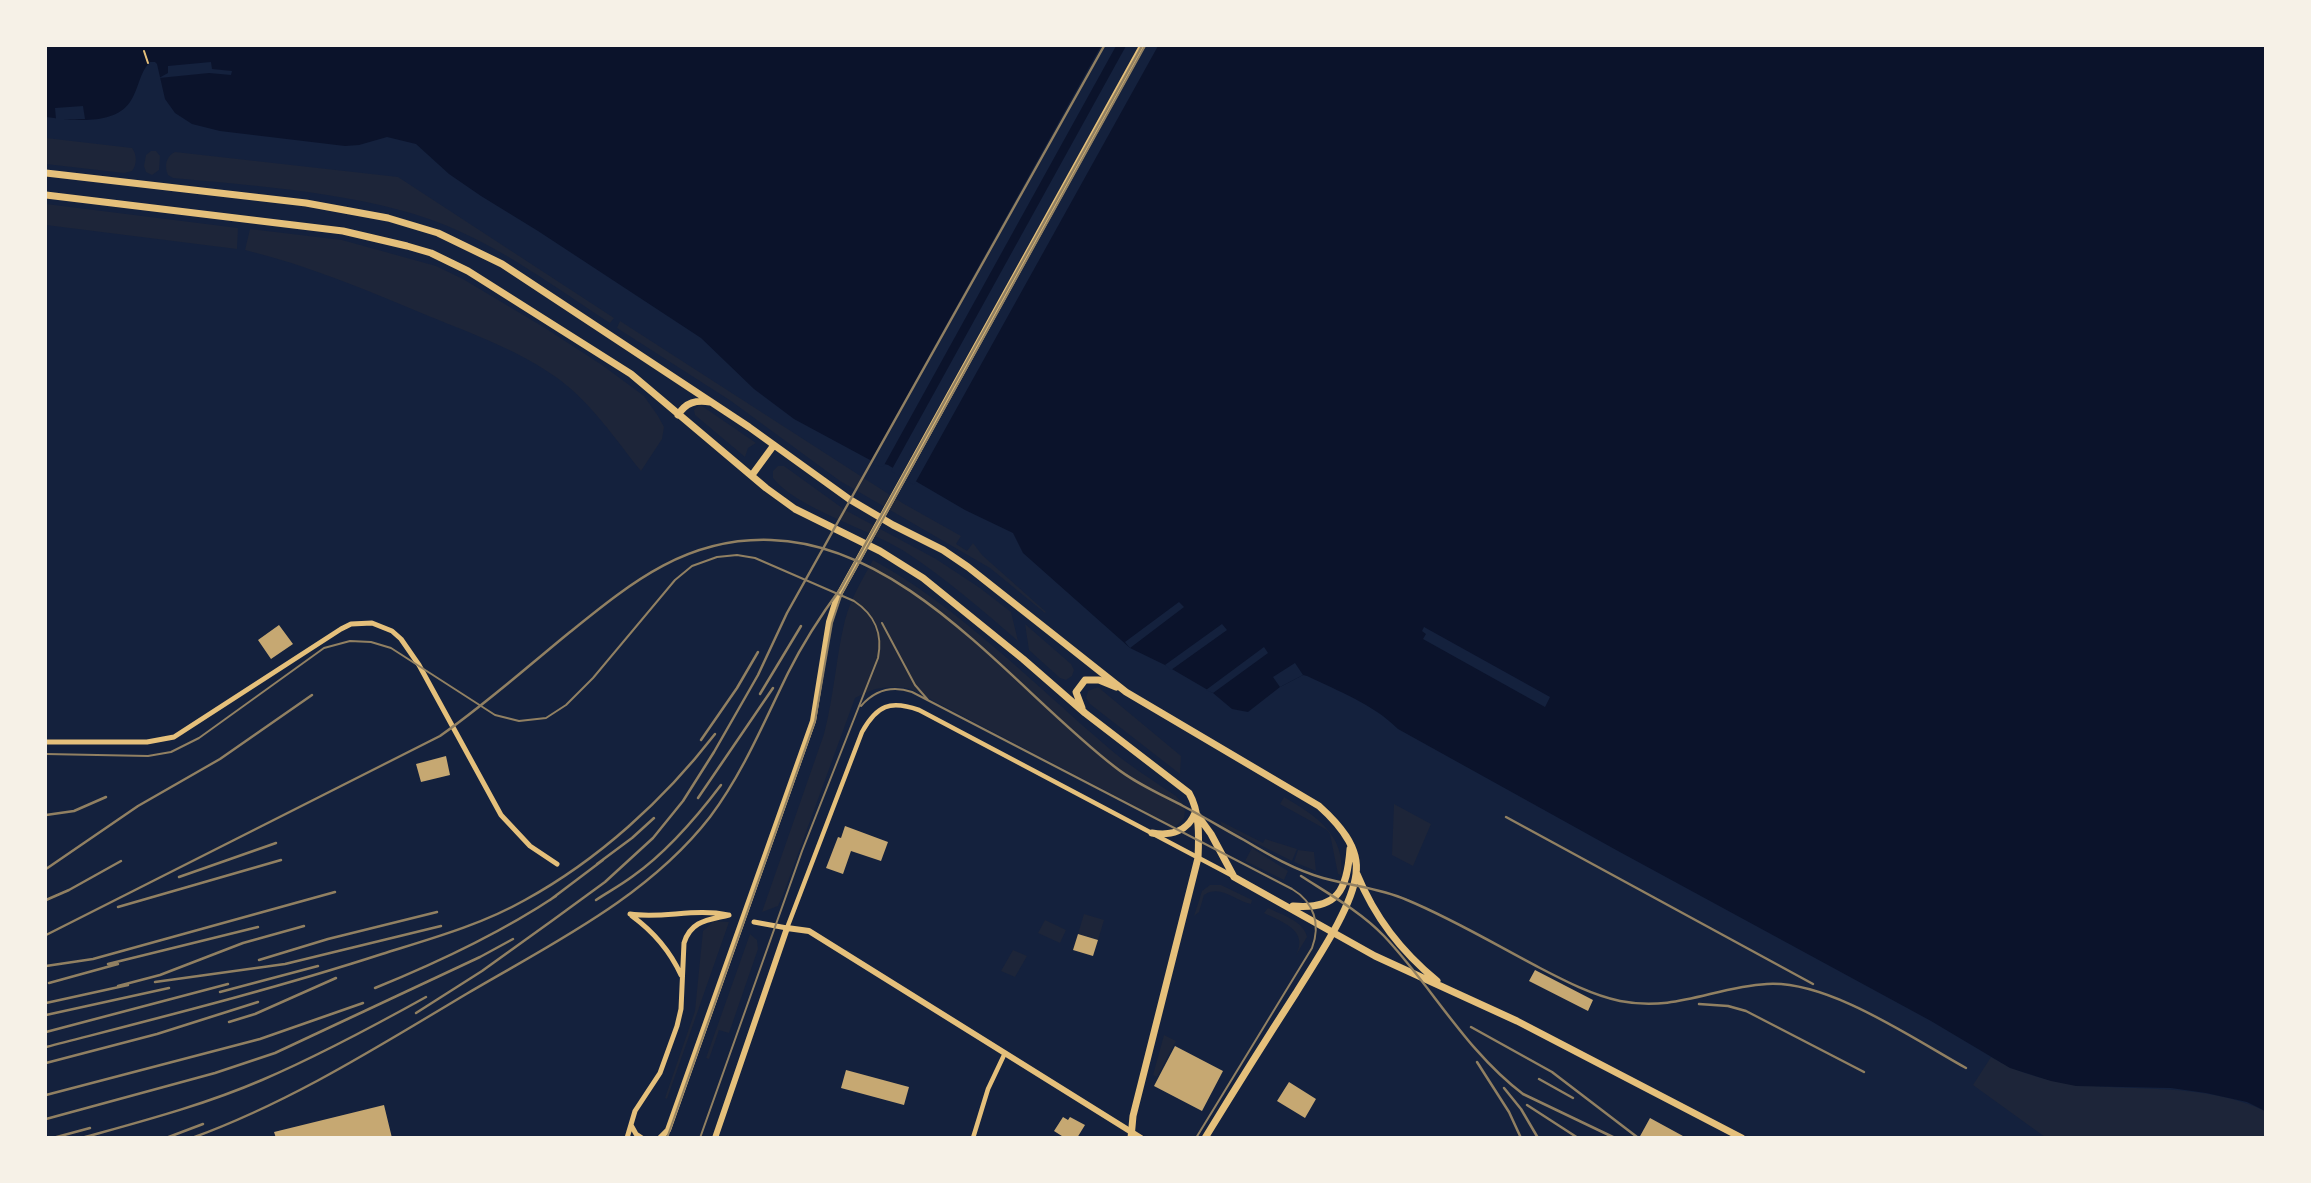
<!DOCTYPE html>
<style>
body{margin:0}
#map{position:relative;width:2311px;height:1183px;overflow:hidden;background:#14213d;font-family:Arial,sans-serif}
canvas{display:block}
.frame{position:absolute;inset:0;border:47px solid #f6f1e7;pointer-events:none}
</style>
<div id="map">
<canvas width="2311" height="1183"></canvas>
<div class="frame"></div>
</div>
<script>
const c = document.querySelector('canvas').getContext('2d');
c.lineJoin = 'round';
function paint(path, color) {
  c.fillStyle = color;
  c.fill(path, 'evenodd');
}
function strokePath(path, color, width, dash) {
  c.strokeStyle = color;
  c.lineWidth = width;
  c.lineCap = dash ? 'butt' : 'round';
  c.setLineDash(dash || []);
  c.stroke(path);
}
paint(new Path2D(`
 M46 138 132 148C137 154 137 165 132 171L124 173 46 164Z
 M151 151H156L160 156 159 170 152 175 146 172 144 166 146 155Z
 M175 152 398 177 614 318 610 323C556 288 504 249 445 225 366 193 257 186 173 178L168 175C164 166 166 156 175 152Z
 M46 204 238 228 237 249 46 225Z
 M250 229 342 240 436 266 463 279 545 328 602 365 644 396 658 416 664 427 662 439 641 471C616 440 592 404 560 380 521 351 475 335 431 317 368 291 311 266 245 250Z
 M620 321 904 504 961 536 956 544 967 551 973 543 982 555 1046 612 1045 613 990 568 840 481 731 401 617 328Z
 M698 406H702L756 443 748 448 745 457 695 415 694 410Z
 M778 466H784L845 510 936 559 980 588 1011 612 1018 641C981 609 944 577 904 551 869 529 796 508 773 478V471Z
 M873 560C959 607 1036 686 1111 750 1131 767 1154 781 1176 796L1182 803 1185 811 1184 818 1175 827 911 689C886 685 877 687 855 698L783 895 778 906 762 912 824 734C834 696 836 657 845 620 851 598 862 580 873 560Z
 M1025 624 1071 664 1074 670 1072 676 1066 680 1060 678 1029 650Z
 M1098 687 1181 756 1180 774 1090 704 1086 698 1088 691Z
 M1284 797C1315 815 1346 835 1341 875L1338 874 1330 834 1327 830 1280 804Z
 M1394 804 1431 824 1413 866 1392 855Z
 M1220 821 1263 843 1265 839 1297 849 1292 861 1222 826Z
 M1252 848 1288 871 1284 880 1245 861Z
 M1298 850 1314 852 1316 871 1294 862Z
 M1210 885H1221L1252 900 1251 904C1235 901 1221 884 1204 895L1199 912 1194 916 1202 891Z
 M1268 908C1282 915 1304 921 1307 937L1296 955C1309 930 1282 922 1264 913Z
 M1084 914 1104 920 1098 940 1078 934Z
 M1045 920 1066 930 1060 943 1038 933Z
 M714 921 729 922 667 1099 665 1098 695 1011 703 931Z
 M750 934 757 940 758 949 729 1033 719 1030 709 1059 706 1058Z
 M1013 950 1027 956 1015 977 1001 971Z
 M1164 1035 1176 1041 1157 1077 1153 1075Z
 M1991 1057C2077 1109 2176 1069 2265 1111V1137H2045L1973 1085Z`), '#1d2539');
paint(new Path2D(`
 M46 46H2265V1111L2247 1102 2206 1093 2171 1088 2076 1086 2051 1081 2010 1068 1931 1021 1618 851 1398 729C1373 704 1338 691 1307 676L1303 675 1280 687 1248 712 1232 709 1213 693 1165 665 1130 648 1023 553 1013 533 965 510 888 465 870 460 794 419 754 389 701 338 538 231 481 196 449 174 416 144 387 137 359 145 345 146 220 131 192 124 175 113 165 99 157 64 155 62H150C139 73 139 89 130 102 114 126 71 120 46 117Z`), '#0b132b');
paint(new Path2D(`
 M1101 46H1116L883 467 869 464Z
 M1126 46H1158L914 485 891 471Z
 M211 62 212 69 232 71 231 75 209 73 159 78 168 73V66Z
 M83 106 85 119H56L55 108Z
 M1179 602 1184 607 1130 648 1125 642Z
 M1222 624 1227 630 1171 670 1165 665Z
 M1424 627 1550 697 1545 707 1423 639 1426 634 1422 631Z
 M1264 647 1268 653 1213 693 1206 690Z
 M1295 663 1303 675 1280 687 1273 677Z`), '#14213d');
paint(new Path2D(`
 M279 625 293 644 271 659 258 640Z
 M446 756 450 775 421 782 416 764Z
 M845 826 888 842 881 861 851 851 843 874 826 868 838 837 841 838Z
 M1078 934 1098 940 1093 956 1073 950Z
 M1535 970 1593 1000 1588 1011 1529 981Z
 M1175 1046 1223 1071 1202 1111 1154 1086Z
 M846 1070 909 1087 904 1105 841 1088Z
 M1289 1082 1316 1099 1305 1118 1277 1101Z
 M384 1105 392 1138H276L274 1132Z
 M1063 1117 1068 1120 1070 1117 1085 1125 1077 1138H1065L1054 1131Z
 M1650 1118 1683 1136 1682 1138H1639Z`), '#c6a872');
strokePath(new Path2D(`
 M144 51 148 63`), '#e5c07b', 2);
strokePath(new Path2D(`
 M787 928 862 732C877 705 890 700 919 710L1231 875
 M973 1138 988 1089 1005 1053`), '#e5c07b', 4.5);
strokePath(new Path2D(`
 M46 742H147L174 737 341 629 351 624 372 623 392 631 401 639 419 665 501 815 530 846 557 864
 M630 914C662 919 695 908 728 915
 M632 916C654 932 670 951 681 975
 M754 922 787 928
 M631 1125 636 1134 642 1138
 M627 1138 635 1111 660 1073 677 1026 681 1009 684 943C691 920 709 920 729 915`), '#e5c07b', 5);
strokePath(new Path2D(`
 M660 1138 668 1130 813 721 829 622 836 600 1142 46
 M715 1138 787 928 809 931 1141 1138`), '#e5c07b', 6);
strokePath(new Path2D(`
 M46 173 306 203 388 218 438 233 502 264 749 427 849 499 893 525 943 550 968 567 1126 692 1319 806C1338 823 1360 847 1356 874 1352 909 1314 963 1296 993 1265 1041 1235 1089 1205 1138
 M46 195 343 231 407 246 431 253 468 271 631 374 766 488 795 509 880 551 923 578 1023 659 1085 713 1189 793C1200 812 1199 837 1198 858L1133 1116 1131 1138
 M678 415C686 402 696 400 710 402
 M752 475 774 445
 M1082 708 1076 692 1085 680H1099L1116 687
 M1198 816 1211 834 1234 877 1375 956 1517 1021 1742 1138
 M1152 833C1171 836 1188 831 1195 813
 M1357 874C1375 918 1401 951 1437 981
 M1293 906C1338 910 1347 890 1350 849`), '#e5c07b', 7);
strokePath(new Path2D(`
 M882 623 915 685 928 700
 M861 706C875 690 891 685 912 692L1292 889C1314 902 1321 924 1312 948L1196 1138
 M46 754 148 756 171 752 199 738 324 648 350 641 371 642 391 648 495 715 519 721 546 718 566 705 593 678 675 580 692 566 717 557 737 555 755 558 854 601C875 615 883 633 878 658L802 851 700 1138
 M667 1138 815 721 832 623 842 593 1145 46`), '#918062', 2);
strokePath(new Path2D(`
 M760 694 801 626
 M701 740 737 688 758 652
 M698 798 773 688
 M46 815 74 811 106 797
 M1506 817 1813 984
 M597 864 632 838 654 818
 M46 869 138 806 220 759 312 695
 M1301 876C1329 894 1361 912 1384 936 1433 988 1466 1051 1523 1094L1615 1138
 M179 877 276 843
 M46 900 69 890 121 861
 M550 900 603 860
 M596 900C608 892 621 885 633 876 667 852 696 818 721 785
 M118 907 281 860
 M46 935 440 736C486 704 527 667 570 632 632 582 687 537 771 540 908 544 1014 689 1115 767 1135 783 1160 794 1183 806 1204 817 1224 829 1244 840 1269 855 1295 870 1323 878 1351 886 1380 888 1407 900 1453 919 1496 945 1540 968 1565 981 1592 995 1620 1001 1676 1012 1714 987 1767 984 1828 980 1912 1038 1966 1068
 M259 960 328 939 437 912
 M108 964 258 927
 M46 966 93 959 335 892
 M155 982 285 964 441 926
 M49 983 118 964
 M118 986 160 975 243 943 304 926
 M375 988C439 962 499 934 556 896
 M220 992 318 966
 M46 1003 128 985
 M1699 1004 1728 1006 1746 1011 1864 1072
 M416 1013 482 971 553 920 605 882 653 838 683 801 714 752 758 675 787 613 1104 46
 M46 1015 169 988
 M229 1022 255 1014 336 978
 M1471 1027 1552 1072 1637 1137
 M46 1032 228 984
 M46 1047C158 1018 271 990 382 954 430 939 481 925 525 900 598 860 664 800 715 734
 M1477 1062 1509 1112 1521 1138
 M46 1063 157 1034 258 1002
 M1539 1079 1573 1098
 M1504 1088 1521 1109 1538 1138
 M46 1095 260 1039 363 1003
 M1527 1105 1578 1138
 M46 1119 215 1073 275 1053 480 957 513 939
 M53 1138 90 1128
 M82 1138C143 1121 204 1105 262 1080 318 1056 372 1027 426 997
 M166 1138 203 1124
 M192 1138C291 1102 379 1046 468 993 553 943 648 897 710 817 743 773 764 722 788 673 803 643 821 615 841 588L1142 46`), '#918062', 2.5);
</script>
